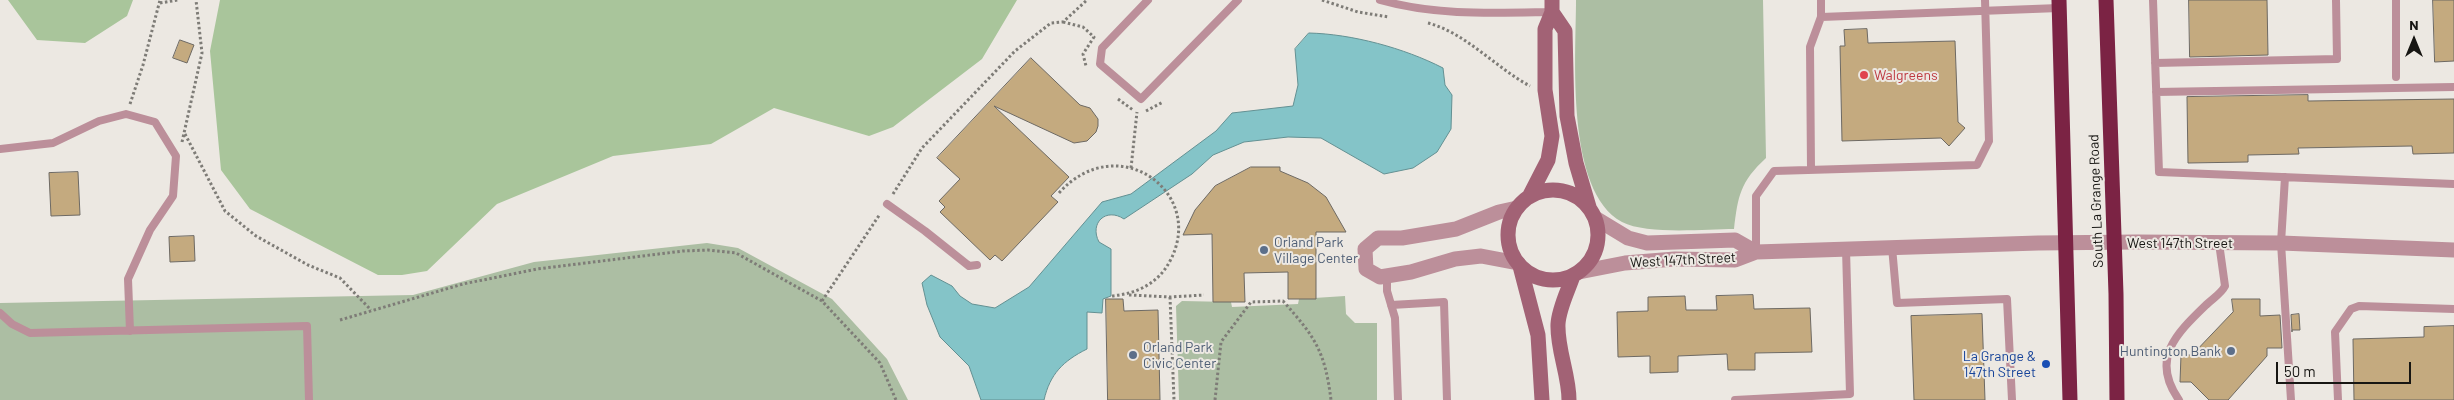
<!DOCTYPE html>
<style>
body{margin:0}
#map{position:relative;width:2454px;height:400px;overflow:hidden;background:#ece8e2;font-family:Barlow,sans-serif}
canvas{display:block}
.north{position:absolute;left:2389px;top:15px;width:50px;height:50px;-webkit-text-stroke:4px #ece8e2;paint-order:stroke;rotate:0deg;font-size:14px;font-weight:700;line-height:20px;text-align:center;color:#171613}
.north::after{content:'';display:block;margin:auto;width:18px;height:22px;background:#171613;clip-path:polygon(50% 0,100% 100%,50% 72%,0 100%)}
.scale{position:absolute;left:2276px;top:362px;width:135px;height:22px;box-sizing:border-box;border:2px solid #171613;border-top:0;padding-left:6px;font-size:15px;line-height:18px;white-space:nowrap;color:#171613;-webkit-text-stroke:4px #ece8e2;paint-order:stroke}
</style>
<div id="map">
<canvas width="2454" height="400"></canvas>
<div class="north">N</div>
<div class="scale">50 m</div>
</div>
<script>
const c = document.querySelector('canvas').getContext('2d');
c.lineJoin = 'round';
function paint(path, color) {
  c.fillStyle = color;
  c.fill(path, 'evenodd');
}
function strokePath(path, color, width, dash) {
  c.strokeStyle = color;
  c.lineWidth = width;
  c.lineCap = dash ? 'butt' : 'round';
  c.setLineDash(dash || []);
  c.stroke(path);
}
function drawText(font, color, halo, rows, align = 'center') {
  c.font = font + ' Barlow,sans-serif';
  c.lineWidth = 4;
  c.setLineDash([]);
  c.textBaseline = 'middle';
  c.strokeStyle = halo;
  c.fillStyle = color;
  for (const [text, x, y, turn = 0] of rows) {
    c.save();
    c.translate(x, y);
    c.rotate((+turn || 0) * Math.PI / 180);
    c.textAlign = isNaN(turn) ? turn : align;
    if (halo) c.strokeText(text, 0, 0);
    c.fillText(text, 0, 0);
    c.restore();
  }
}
paint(new Path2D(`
 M1576 0H1763L1766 158C1740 182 1738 196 1734 229 1705 229 1647 235 1622 222 1565 191 1576 56 1576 0Z
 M707 243 738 248 832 299 887 359 908 400H0V303L413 295 534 262Z
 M1345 296 1346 314 1355 323H1377V400H1179L1176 306 1182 301 1231 302 1232 307 1298 304 1299 299Z`), '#acbea3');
paint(new Path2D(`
 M8 0H133L127 16 85 43 37 40Z
 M220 0H1017L982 59 893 127 869 136 774 108 711 144 613 156 497 204 427 271 402 275H378L250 209 221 170 210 51Z`), '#a9c59b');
const water = new Path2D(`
 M1309 33C1352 34 1404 48 1443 68L1445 85 1452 95 1451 129 1437 152 1413 168 1384 174 1321 138 1288 137 1244 142 1213 155 1192 174 1124 219C1106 207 1089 223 1099 242L1111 249V296L1103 299 1102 313 1087 312V349C1063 361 1050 374 1044 400H981L969 366 940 337 927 305 922 283 931 275 952 286 960 296 972 304 995 308 1029 287 1102 202 1131 194 1216 131 1232 113 1293 106 1298 85 1295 49Z`);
paint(water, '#84c4c8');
strokePath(water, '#639092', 1);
const building = new Path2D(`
 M2189 0H2267L2268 55 2190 57Z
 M2433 0H2454V61L2435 62Z
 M1867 29 1868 43 1955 41 1958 122 1965 128 1949 146 1941 138 1842 141 1840 46H1845L1844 30Z
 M180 40 194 45 187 63 173 58Z
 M1031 58 1080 105 1090 108 1098 119V126L1096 132 1087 141 1074 143 994 106 1069 177 1051 196 1058 202 1002 261 995 255 990 260 940 212 945 207 939 201 960 179 937 158Z
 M2308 95V101L2454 99V153L2413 154 2412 146 2298 148 2299 154 2248 155V162L2188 163 2187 97Z
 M1251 167H1280V171L1308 183 1326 197 1346 232H1316V299H1288V272L1244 273 1245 302H1213L1212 234 1183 235 1195 210 1215 186Z
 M78 172 80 215 51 216 49 173Z
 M194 236 195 261 170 262 169 237Z
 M1753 295 1754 309 1810 308 1812 352 1755 353V370H1728L1727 354 1678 356V372L1650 373V356L1618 357 1617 312 1648 311V297L1685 296 1686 310H1717L1716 296Z
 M1106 299H1123L1124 311 1158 310 1160 400H1108Z
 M2232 299H2260V316L2280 315 2282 348H2267V356L2228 400H2209L2191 382H2180L2181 355H2192L2233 312Z
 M1982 314 1985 400H1914L1911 316Z
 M2299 314 2300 330H2292V332L2291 315Z
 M2454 326V400H2354L2353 339 2424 337V327Z`);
paint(building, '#c4aa7f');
strokePath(building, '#6d6963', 1);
strokePath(new Path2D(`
 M1322 0 1358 12 1389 17
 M160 3 178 0
 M1063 22 1083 27 1094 37 1083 54 1086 66
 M1428 23C1466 33 1496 68 1530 86
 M1118 99 1133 110
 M130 104 143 65 160 0
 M1146 111 1163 102
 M185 134 225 211 256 236 308 265 340 278 371 310
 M182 142 202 53 196 0
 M1131 168 1137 112
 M1059 193C1117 128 1207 192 1170 261 1158 284 1136 294 1111 296
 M893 194 922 148 1015 51 1051 23 1063 22 1087 0
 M1129 295 1170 297 1204 295
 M1170 297 1174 400
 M822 301 880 214
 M340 320 463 284 537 269 683 251 708 250 736 253 822 301 880 363 896 400
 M1215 400 1221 342 1251 302 1283 301C1315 337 1325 351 1331 400`), '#7e7c77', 3, [2.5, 2.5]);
strokePath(new Path2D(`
 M1148 0 1102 48 1100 64 1141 99 1238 0
 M1380 0C1436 16 1494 13 1552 12
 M2153 0 2159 172 2454 184
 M2396 0V77
 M1821 17 2059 8
 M2155 63 2337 59 2336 0
 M2156 92 2454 87
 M0 149 53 143 99 121 126 114 155 122 176 156 173 196 150 230 128 279 130 331
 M1811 169 1810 47 1821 17V0
 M2285 177 2281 243 2291 400
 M887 204 925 231 969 266 977 265
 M1892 247 1897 303 2007 299 2012 400
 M1756 252V196L1774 171 1977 165 1989 141 1985 0
 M1387 276V291L1395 318 1398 400
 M1391 305 1444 302 1447 400
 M0 313 12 324 30 333 307 326 309 400
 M1735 400 1850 394 1846 249
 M2179 400C2150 359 2176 334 2206 305 2213 298 2221 294 2225 286L2219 243
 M2338 400 2335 332 2351 309 2359 306 2454 309`), '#bc8f9a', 8);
strokePath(new Path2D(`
 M1517 208 1499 212 1456 229 1402 238H1378L1365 249 1366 269 1380 277 1411 272 1455 259 1481 256 1518 263
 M1595 218 1628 238 1647 243 1735 240 1756 252
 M1579 272 1625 263 1675 259 1735 260 1756 252 2038 243 2137 242 2281 243 2454 250`), '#bc8f9a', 15);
strokePath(new Path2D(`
 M1552 12 1565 31 1567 116 1576 163 1589 207
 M1508 235a45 45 0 1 1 90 0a45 45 0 1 1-90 0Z
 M1529 197 1548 160 1552 136 1545 90V29L1552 12V0
 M1520 266 1538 335 1542 400
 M1569 400C1569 374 1557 350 1558 324 1559 308 1568 291 1573 276`), '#a26275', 15);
strokePath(new Path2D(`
 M2059 0 2070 400
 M2106 0 2116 294 2117 400`), '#7b2344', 15);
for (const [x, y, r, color] of [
 [1864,75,5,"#e0444e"],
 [1264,250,5,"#5c6f8a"],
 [2231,351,5,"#5c6f8a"],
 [1133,355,5,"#5c6f8a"],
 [2046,364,5,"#1a4fb4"]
]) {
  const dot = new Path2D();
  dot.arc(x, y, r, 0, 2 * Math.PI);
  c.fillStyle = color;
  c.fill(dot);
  strokePath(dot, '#ece8e2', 2);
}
drawText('14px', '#be3a42', '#ece8e2', [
 ["Walgreens",1874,75]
], 'left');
drawText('14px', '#171613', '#ece8e2', [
 ["South La Grange Road",2096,201,-92],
 ["West 147th Street",2180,243],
 ["West 147th Street",1683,260,-3]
]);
drawText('14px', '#4e5e75', '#ece8e2', [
 ["Orland Park",1274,242],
 ["Village Center",1274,258],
 ["Orland Park",1143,347],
 ["Civic Center",1143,363],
 ["Huntington Bank",2221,351,"right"]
], 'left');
drawText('14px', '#164399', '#ece8e2', [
 ["La Grange &",2036,356],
 ["147th Street",2036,372]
], 'right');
</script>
